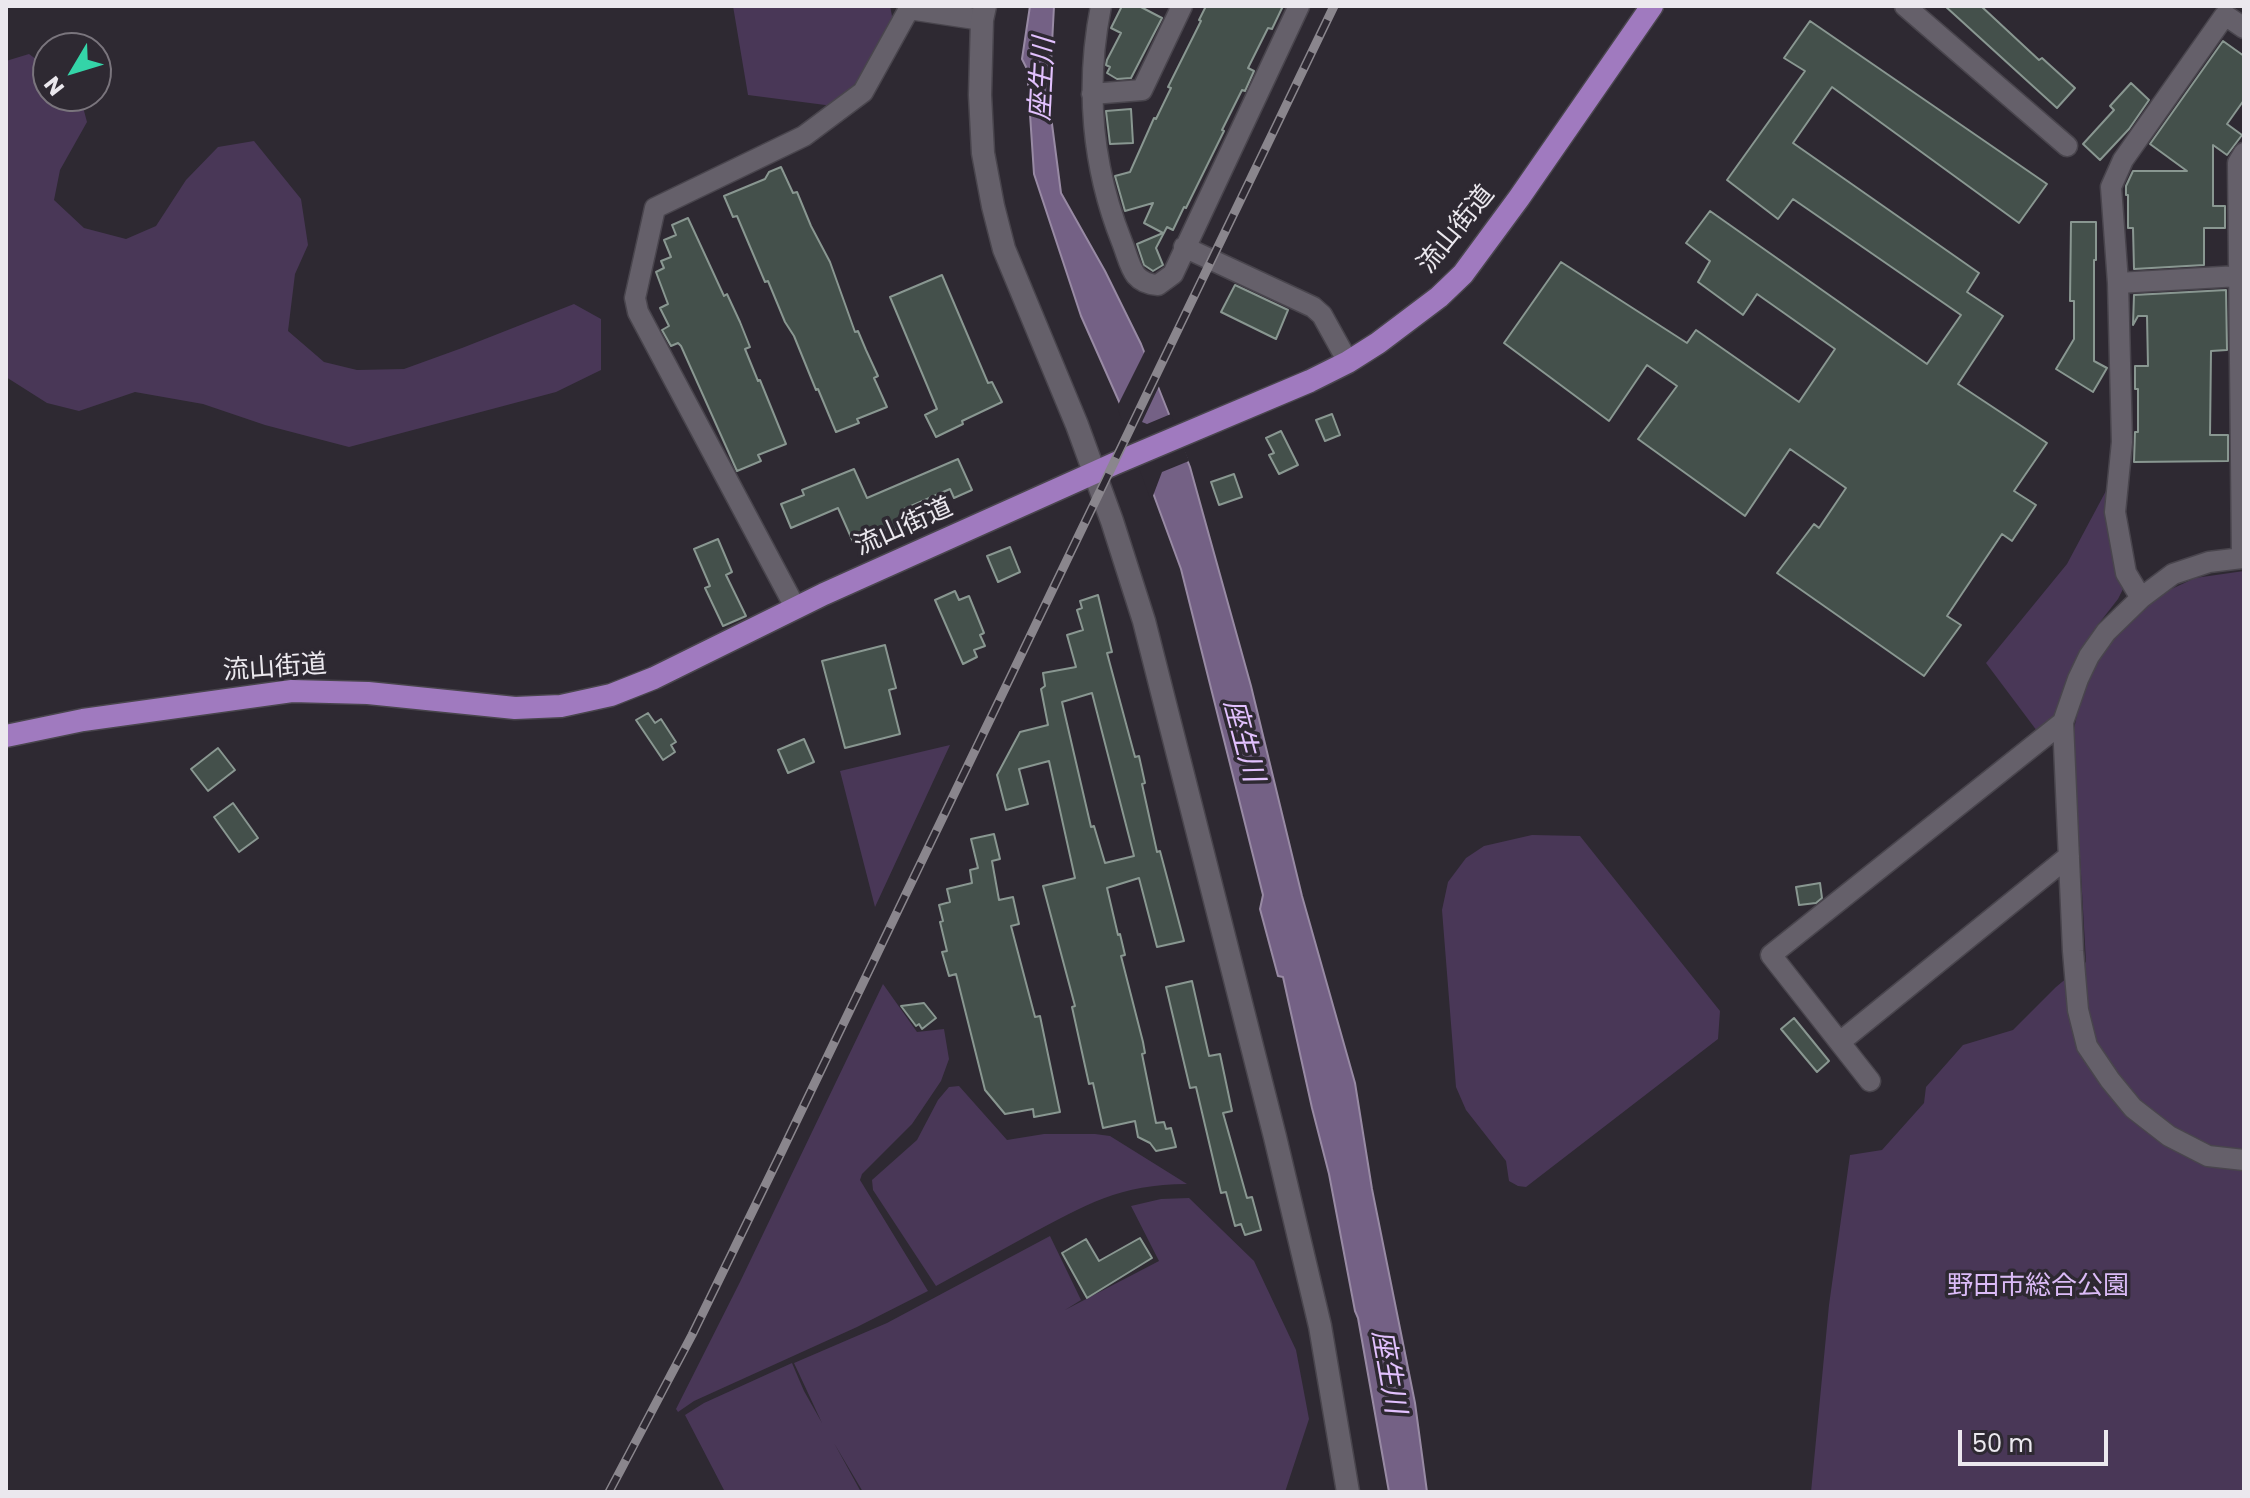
<!DOCTYPE html>
<meta charset="utf-8">
<style>
body{margin:0}
#map{position:relative;width:2250px;height:1498px;overflow:hidden;background:#2e2932;font-family:Poppins,sans-serif}
canvas{display:block}
.frame{position:absolute;inset:0;border:8px solid #ebe8ee;pointer-events:none}
.north{position:absolute;left:32px;top:32px;width:80px;height:80px;box-sizing:border-box;background:#2e2932;border:2px solid #7a757d;border-radius:50%;rotate:232deg;font-size:22px;font-weight:700;line-height:32px;text-align:center;color:#ebe8ee}
.north::after{content:'';display:block;margin:auto;width:28px;height:36px;background:#34d4a8;clip-path:polygon(50% 0,100% 100%,50% 72%,0 100%)}
.scale{position:absolute;left:1958px;top:1430px;width:150px;height:36px;box-sizing:border-box;border:4px solid #ebe8ee;border-top:0;padding-left:10px;font-size:24px;line-height:28px;white-space:nowrap;color:#ebe8ee;-webkit-text-stroke:6px #2e2932;paint-order:stroke}
</style>
<div id="map">
<canvas width="2250" height="1498"></canvas>
<div class="frame"></div>
<div class="north">N</div>
<div class="scale">50 m</div>
</div>
<script>
const c = document.querySelector('canvas').getContext('2d');
c.lineJoin = 'round';
function paint(path, color) {
  c.fillStyle = color;
  c.fill(path, 'evenodd');
}
function strokePath(path, color, width, dash) {
  c.strokeStyle = color;
  c.lineWidth = width;
  c.lineCap = dash ? 'butt' : 'round';
  c.setLineDash(dash || []);
  c.stroke(path);
}
function drawText(font, color, halo, rows, align = 'center') {
  c.font = font + ' Poppins,"Noto Sans JP",sans-serif';
  c.lineWidth = 7;
  c.setLineDash([]);
  c.textBaseline = 'middle';
  c.strokeStyle = halo;
  c.fillStyle = color;
  for (const [text, x, y, turn = 0] of rows) {
    c.save();
    c.translate(x, y);
    c.rotate((+turn || 0) * Math.PI / 180);
    c.textAlign = isNaN(turn) ? turn : align;
    if (halo) c.strokeText(text, 0, 0);
    c.fillText(text, 0, 0);
    c.restore();
  }
}
paint(new Path2D(`
 M733 6H890L893 21 860 79 833 106 748 95Z
 M29 54 48 68V96H80L87 122 60 170 54 200 84 228 126 239 156 226 186 180 218 147 254 141 301 199 308 245 295 274 288 331 324 362 357 370 404 369 462 348 574 304 601 319V370L556 392 349 447 265 425 203 404 135 392 79 411 47 403 6 377V61Z
 M2107 489 2115 569 2125 585 2118 599 2093 631 2076 660 2066 687 2060 713 2037 731 1986 663 2067 564Z
 M2244 571V1492H1811L1829 1305 1850 1155 1882 1150 1924 1103 1926 1087 1963 1045 2013 1030 2056 987 2086 962 2073 734 2081 695 2097 658 2111 637 2148 600 2195 578Z
 M950 745 875 907 840 771Z
 M1532 835 1580 836 1720 1011 1718 1039 1526 1187 1518 1186 1509 1181 1506 1161 1466 1110 1456 1087 1442 910 1448 882 1466 858 1484 846Z
 M883 984 917 1032 944 1029 949 1059 941 1081 912 1124 862 1174 860 1180 928 1291 857 1327 694 1401 678 1412 676 1409 740 1282Z
 M959 1086 1007 1140 1044 1134H1095L1110 1136 1187 1184C1120 1184 1085 1205 1029 1235 998 1252 967 1269 936 1286L873 1190 872 1180 917 1140 938 1100 949 1087Z
 M1189 1198 1254 1261 1296 1350 1309 1419 1285 1492H863L834 1443 861 1492H725L685 1415 704 1403 792 1363 804 1391 822 1423 794 1363 887 1323 1050 1236 1081 1300 1065 1310 1159 1261 1131 1206 1161 1199Z`), '#493757');
const water = new Path2D(`
 M1030 6H1054L1049 101 1061 193 1105 271 1141 344 1190 467 1251 686 1302 896 1355 1083 1372 1189 1415 1403 1427 1492H1389L1358 1318 1355 1311 1329 1174 1312 1108 1283 977 1278 976 1260 909 1263 895 1181 569 1121 406 1081 316 1034 174 1027 69 1022 59Z`);
paint(water, '#746185');
strokePath(water, '#988aa4', 2);
paint(new Path2D(`
 M1147 347 1161 382 1142 422 1147 424 1171 414 1189 461 1162 472 1151 501 1117 407Z`), '#2e2932');
const building = new Path2D(`
 M1122 6H1139L1162 18 1131 78 1117 79 1107 73 1110 67 1106 65 1107 60 1121 33 1111 28Z
 M1206 6H1283L1272 29 1268 28 1248 68 1254 71 1245 91 1242 90 1222 130 1224 131 1186 208 1184 207 1173 230 1167 227 1156 248 1163 265 1153 271 1144 265 1137 244 1163 233 1144 223 1153 203 1125 211 1115 176 1130 172 1154 118 1156 119 1171 88 1168 87 1201 21 1199 20Z
 M1945 6H1981L2039 60 2042 58 2075 88 2057 108Z
 M1810 21 2047 184 2019 223 1832 87 1793 143 1979 273 1967 292 2003 316 1958 384 2047 443 2014 491 2036 505 2012 541 2002 534 1947 616 1961 625 1924 676 1777 573 1814 524 1819 528 1846 488 1790 449 1745 516 1638 439 1677 386 1647 365 1609 421 1504 343 1561 262 1687 343 1696 330 1799 402 1835 349 1757 294 1743 315 1698 282 1710 261 1686 243 1710 211 1927 364 1961 315 1793 199 1778 219 1727 180 1805 71 1784 58Z
 M2223 41 2244 56V100L2227 124 2242 135 2227 155 2213 145V206H2225V228H2204V265L2134 269 2133 228H2128V195H2126V186L2133 171H2187L2150 144Z
 M2131 83 2149 100 2129 129 2100 160 2083 144 2114 110 2110 106Z
 M1131 109 1133 143 1110 144 1106 111Z
 M781 167 793 193 797 192 811 226 830 262 855 332 858 331 866 350 878 376 874 378 887 407 857 419 859 423 836 432 818 389 816 390 794 336 785 322 768 281 765 282 737 216 733 217 724 196 765 179 769 172Z
 M688 218 724 296 727 294 740 322 750 347 745 349 758 381 760 380 786 444 758 455 761 461 737 471 681 346 678 343 671 346 662 330 669 326 660 308 668 304 656 272 664 268 661 261 671 257 664 240 676 235 672 225Z
 M2071 222H2096V260H2094V361L2107 368 2093 392 2056 369 2074 339V301H2070Z
 M942 275 988 383 992 382 1002 402 962 421 963 424 936 437 925 415 937 409 890 297Z
 M1235 285 1288 310 1276 339 1221 312Z
 M2226 290 2227 350 2211 351 2210 435H2228V461L2134 462 2135 432H2138V389H2135V366H2148L2147 316H2138L2133 325 2134 295Z
 M1332 414 1340 435 1325 441 1316 420Z
 M1281 431 1298 465 1279 474 1269 455 1274 453 1266 438Z
 M958 459 972 490 954 498 950 489 904 509 911 523 892 531 890 528 854 544 838 508 791 528 781 504 804 495 802 490 854 469 867 498Z
 M1234 474 1242 497 1219 505 1211 482Z
 M718 539 732 572 726 575 746 616 723 626 705 588 710 586 694 549Z
 M1010 547 1020 572 998 582 987 556Z
 M955 591 959 600 969 596 984 633 980 635 985 646 974 650 977 657 963 664 935 600Z
 M1098 595 1112 652 1107 653 1135 757 1139 756 1145 783 1142 784 1157 852 1160 851 1184 941 1157 947 1139 878 1107 888 1118 935 1120 934 1125 955 1121 956 1143 1042 1145 1053 1142 1054 1156 1123 1164 1122 1166 1129 1171 1128 1176 1147 1156 1151 1150 1143 1138 1137 1135 1121 1103 1128 1093 1083 1089 1084 1072 1007 1075 1006 1043 886 1075 878 1049 761 1019 769 1028 804 1006 810 997 775 1020 732 1048 725 1041 689 1045 686 1043 673 1076 667 1067 635 1083 630 1077 610 1082 608 1080 601ZM1092 693 1134 856 1105 863 1094 826 1091 827 1062 702Z
 M885 645 896 688 889 690 900 734 845 748 822 661Z
 M648 713 655 723 661 719 676 742 671 745 675 752 663 760 636 720Z
 M804 739 814 762 788 773 778 750Z
 M218 748 235 770 208 791 191 769Z
 M233 803 258 838 239 852 214 817Z
 M994 834 1000 859 992 861 999 900 1013 897 1019 924 1011 926 1035 1017 1040 1016 1060 1112 1034 1117 1033 1109 1005 1114 985 1090 956 974 949 976 942 952 947 951 940 922 943 921 939 905 950 902 947 889 972 883 970 870 978 868 971 839Z
 M1820 883 1822 898 1816 903 1799 905 1796 887Z
 M1192 981 1209 1056 1220 1054 1232 1111 1223 1113 1247 1198 1252 1197 1261 1230 1245 1235 1241 1224 1235 1226 1226 1192 1221 1193 1196 1087 1190 1088 1166 987Z
 M924 1003 936 1018 922 1029 919 1024 916 1026 901 1006Z
 M1794 1018 1829 1061 1817 1072 1781 1029Z
 M1140 1238 1152 1258 1087 1298 1062 1253 1086 1239 1099 1261Z`);
paint(building, '#44504b');
strokePath(building, '#899791', 2);
const minor = new Path2D(`
 M1101 6C1085 86 1092 167 1122 242 1131 265 1131 283 1158 285L1173 274 1299 6
 M1905 6 2067 146
 M909 9 982 20
 M1092 94 1142 90 1182 6
 M2244 153 2238 163 2242 558 2209 562 2173 574 2141 598 2106 632 2089 656 2078 679 2063 722 2073 951 2078 1010 2087 1046 2110 1080 2133 1108 2169 1136 2208 1156 2244 1160
 M1184 247 1313 307 1322 315 1348 362
 M2118 283 2239 276
 M2141 598 2126 573 2115 512 2122 442 2118 283 2111 187 2123 160 2225 15 2244 28
 M795 607 638 312 635 298 655 208 804 136 863 92 909 9 908 6
 M1840 1042 2069 856
 M1870 1081 1771 955 2063 722`);
const tertiary = new Path2D(`
 M985 6 982 20 980 95 983 153 993 206 1004 249 1077 425 1112 521 1144 621 1275 1137 1320 1326 1348 1492`);
const primary = new Path2D(`
 M6 736 83 720 292 691 368 693 515 708 561 706 611 695 654 678 824 594 1116 463 1310 381 1348 362 1378 343 1439 297 1463 274 1519 198 1652 6`);
strokePath(minor, '#49454d', 23);
strokePath(tertiary, '#49454d', 25);
strokePath(primary, '#49454d', 25);
strokePath(minor, '#65606a', 20);
strokePath(tertiary, '#65606a', 22);
strokePath(primary, '#a07abf', 22);
const rail = new Path2D(`
 M609 1492 692 1335 781 1153 1334 6`);
strokePath(rail, '#8a868d', 9);
strokePath(rail, '#2e2932', 6, [18]);
drawText('26px', '#ebe8ee', '#2e2932', [
 ["流山街道",1457,230,-51],
 ["流山街道",904,528,-24],
 ["流山街道",275,669,-4]
]);
drawText('26px', '#dbbbf7', '#2e2932', [
 ["野田市総合公園",2038,1287]
]);
drawText('italic 28px', '#e2c1fe', '#2e2932', [
 ["座生川",1044,79,-87],
 ["座生川",1242,741,75],
 ["座生川",1387,1372,80]
]);
</script>
